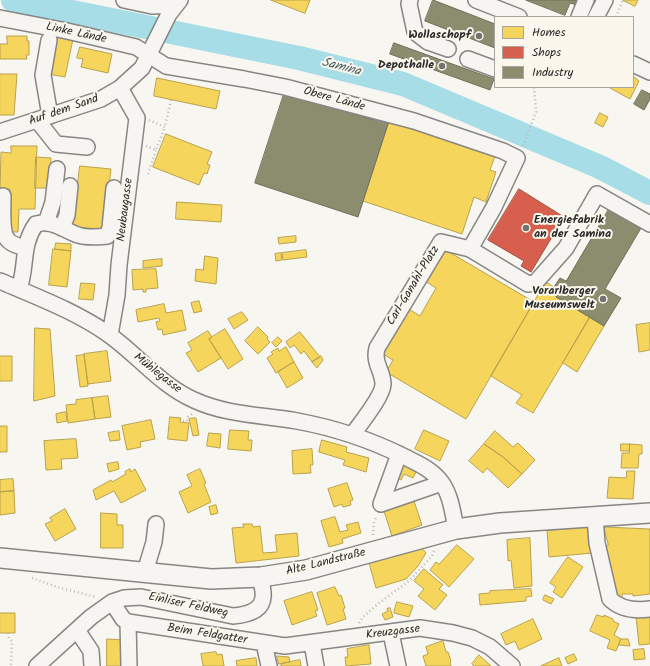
<!DOCTYPE html>
<meta charset="utf-8">
<style>
body{margin:0}
#map{position:relative;width:650px;height:666px;overflow:hidden;background:#f8f6f0;font-family:Kalam,sans-serif}
canvas{display:block}
.legend{position:absolute;left:494px;top:16px;width:140px;height:72px;box-sizing:border-box;background:#fbf7ec;border:1px solid #a8a59f;margin:0;padding:5px 7px;list-style:none;font-size:12px;color:#2b2b2b}
.legend li{display:flex;align-items:center;gap:8px;height:20px}
.legend b{width:20px;border:1px solid #a8a59f}
</style>
<div id="map">
<canvas width="650" height="666"></canvas>
<ul class="legend">
<li><b style="height:11px;background:#f6d55c"></b>Homes</li>
<li><b style="height:11px;background:#d6604d"></b>Shops</li>
<li><b style="height:11px;background:#8c8c6e"></b>Industry</li>
</ul>
</div>
<script>
const c = document.querySelector('canvas').getContext('2d');
c.lineJoin = 'round';
function paint(path, color) {
  c.fillStyle = color;
  c.fill(path, 'evenodd');
}
function strokePath(path, color, width, dash) {
  c.strokeStyle = color;
  c.lineWidth = width;
  c.lineCap = dash ? 'butt' : 'round';
  c.setLineDash(dash || []);
  c.stroke(path);
}
function drawText(font, color, halo, rows, align = 'center') {
  c.font = font + ' Kalam,sans-serif';
  c.lineWidth = 4;
  c.setLineDash([]);
  c.textBaseline = 'middle';
  c.strokeStyle = halo;
  c.fillStyle = color;
  for (const [text, x, y, turn = 0] of rows) {
    c.save();
    c.translate(x, y);
    c.rotate((+turn || 0) * Math.PI / 180);
    c.textAlign = isNaN(turn) ? turn : align;
    if (halo) c.strokeText(text, 0, 0);
    c.fillText(text, 0, 0);
    c.restore();
  }
}
const homes = new Path2D(`
 M271 0H310L305 13Z
 M623 0H638L635 6Z
 M56 35 73 39 65 77 48 74Z
 M7 36H27V41H29V55H26L27 59H0V44H7Z
 M80 47 112 54 108 73 81 67 83 59 77 58Z
 M0 74H17L14 115H0Z
 M633 76 639 81 630 99 610 88V87H633Z
 M157 78 220 91 216 109 154 96Z
 M600 113 608 117 603 127 595 123Z
 M389 121 495 156 490 170 496 172 486 202 474 197 462 234 363 201Z
 M166 134 212 152 207 164 210 165 207 174 204 173 199 185 153 167Z
 M11 146H37L35 209H19L18 232H8L10 189H0L1 152 11 153Z
 M36 157 51 158 50 188H35Z
 M80 166 111 169 104 230 73 227Z
 M177 202 222 205 221 222 176 219Z
 M296 236V242L279 244 278 238Z
 M56 243 71 244V251L55 249Z
 M53 249 71 251 67 287 49 285Z
 M444 249 534 302 466 419 386 372 393 360 381 353 407 308 420 316 436 288 425 281Z
 M306 250 307 257 283 260 282 253Z
 M281 253 282 260 276 261 275 254Z
 M205 256 218 258 216 284 195 281 196 269 203 270Z
 M162 259V266L143 268V261Z
 M156 269 158 288 146 289V292H143V289L133 290 132 270Z
 M546 282 560 291 556 297 590 317 533 413 516 403 522 395 491 376Z
 M81 283 95 284 93 300 79 299Z
 M199 301 202 311 194 313 191 303Z
 M164 304 166 313 182 310 186 330 163 335 162 329 158 330 156 322 160 321 159 318 138 322 136 310Z
 M242 312 248 320 234 329 228 319Z
 M590 317 604 326 577 372 563 363Z
 M650 323V350L639 352 636 325Z
 M258 327 268 337 267 339 270 342 258 354 245 341Z
 M35 328 50 329 55 396 34 401Z
 M225 329 243 359 228 369 209 339Z
 M208 331 212 337 209 339 221 358 198 372 186 353 192 350 188 343Z
 M300 332 320 357 312 362 304 351 301 354 294 345 290 348 286 342Z
 M278 337 282 341 276 347 272 343Z
 M286 347 294 362 276 373 267 358 273 354 271 352 278 348 279 351Z
 M107 351 111 381 88 384 84 354Z
 M84 355 88 386 80 387 76 356Z
 M0 356H12V381H0Z
 M321 356 323 360 317 368 312 362Z
 M294 362 303 378 287 388 278 372Z
 M108 396 111 417 95 419 92 398Z
 M92 398 95 419 68 423 66 405 76 404V400Z
 M66 412 67 421 57 423 56 414Z
 M170 417 181 418 180 422 189 423 187 441 168 439Z
 M192 418H196L199 435 193 436 189 419Z
 M151 420 155 439 140 442 141 447 127 450 122 426Z
 M0 426H7V452H0Z
 M230 430 249 431 248 440H252L251 451 228 449Z
 M424 430 449 441 440 461 415 449Z
 M119 431 120 440 110 441 108 433Z
 M495 431 513 447 518 443 535 460 522 474 503 457 484 444Z
 M209 433 221 434 220 448 207 446Z
 M76 439 78 458 61 459 62 469 46 470 44 441Z
 M322 440 347 447 346 452 369 458 366 472 343 465 345 460 319 452Z
 M484 444 503 457 522 474 508 488 487 468 483 473 469 461Z
 M621 444H630L629 451H621Z
 M630 444 642 445V454H639L638 468H621L622 453H629Z
 M312 449 313 465H310L311 473 293 474 292 451Z
 M118 462 119 469 109 472 107 464Z
 M400 463 417 470 413 478 404 474 401 480 394 477Z
 M130 469 131 472 135 469 146 490 121 503 114 491 96 500 93 490 111 480 112 482 126 474 125 472Z
 M200 469 206 483 204 484 211 502 188 513 179 492 192 486 187 475Z
 M627 471H635L633 499 607 498 609 477 626 478Z
 M13 479 14 491 0 492V480Z
 M347 483 353 500 350 501 351 505 343 507 342 504 334 507 328 489Z
 M14 491 15 513 0 515V492Z
 M414 501 422 525 392 536 384 511Z
 M216 505 218 513 211 515 209 507Z
 M65 509 76 529 55 541 45 524 52 521 50 518Z
 M101 513 117 514V525H123V548H101Z
 M335 517 340 532 348 530 346 525 358 522 361 533 342 539 343 543 329 547 321 521Z
 M243 524H252L253 527 260 526 263 553 277 552 275 535 297 533 299 556 236 563 232 528 244 527Z
 M590 527 592 553 549 557 547 531Z
 M604 527 650 529V594L633 596V594H622V600L615 598 609 576H613L606 546 608 545Z
 M530 538 532 586 514 588 511 560 508 561 507 540Z
 M457 545 474 559 449 587 430 570 436 562 439 564Z
 M421 547 426 553 418 566 406 579 376 588 369 563Z
 M568 557 583 567 562 598 553 592 556 587 550 583Z
 M424 569 443 585 439 589 447 595 435 610 418 596 424 589 414 581Z
 M335 587 339 596 341 595 345 608 343 609 346 619 327 625 317 593Z
 M531 589 532 596 526 597V601L480 605 479 594 490 593V591Z
 M312 592 318 610 315 611 317 616 292 625 284 601Z
 M545 595 554 599 551 604 543 600Z
 M397 602 413 606 409 617 394 613Z
 M390 608 393 617 385 620 382 614 388 611 387 609Z
 M0 613H15V633H0Z
 M597 615 604 617V615L613 619V621L619 624 614 635 621 639 616 651 607 648 610 640 590 631Z
 M650 615V644L639 645 636 616Z
 M533 619 542 639 519 650 515 641 506 645 501 634Z
 M107 639 125 640 126 666H107Z
 M621 639H628L630 646 619 645Z
 M443 641 446 652H448L451 661 450 662 451 666H426L423 656 428 654 426 647Z
 M369 645 371 664 346 666 345 657H348L347 649Z
 M644 649 645 659 634 660 633 650Z
 M216 652 217 655 222 654 224 666H203L201 654Z
 M574 654 577 660 568 664 565 658Z
 M479 655 491 666H474L472 664Z
 M277 656 289 657 290 662 279 664Z
 M256 658 257 666H237L236 661Z
 M559 658 562 666H541Z
 M300 660 301 666H281V664Z`);
paint(homes, '#f6d55c');
strokePath(homes, '#b9a24d', 1);
const shops = new Path2D(`
 M519 189 564 217 531 272 521 266 524 261 488 240Z`);
paint(shops, '#d6604d');
strokePath(shops, '#a35043', 1);
const industry = new Path2D(`
 M433 0 495 24V48L425 21Z
 M526 0H579L577 5 570 3 565 15Z
 M394 43 494 79 490 90 390 54Z
 M642 90 650 94V99L644 110 634 104Z
 M285 91 373 120 375 116 389 121 358 217 255 183Z
 M612 204 644 223 605 289 621 298 604 326 556 297 560 291 554 287 560 278 566 281Z`);
paint(industry, '#8c8c6e');
strokePath(industry, '#6f6f5a', 1);
strokePath(new Path2D(`
 M13 0 299 58 403 84 600 167 650 193`), '#a6dde6', 24);
const minor = new Path2D(`
 M124 0 152 6 175 5
 M410 0 409 4 415 32 428 42 448 49
 M476 0 519 17
 M579 17 586 0
 M596 17 605 0
 M0 18 67 31 136 47 166 66 244 79 285 87 414 121 503 151 517 158 494 207 470 249
 M49 40 43 75 50 116
 M468 59 495 69
 M633 64 650 72
 M37 120 56 144 87 147
 M0 132 101 99 120 88 142 68 169 14 180 0
 M3 196C3 206 1 233 8 240 12 245 19 246 25 248
 M46 223 53 202 57 169
 M62 228 67 215 70 186
 M0 281C37 297 75 311 108 334 138 355 160 385 194 400 226 415 263 415 297 421 335 428 371 440 405 457 419 464 433 470 442 483 451 496 453 514 456 529
 M19 289C27 267 21 245 36 224 39 224 43 222 46 223 57 223 68 232 78 235 87 238 98 237 107 236L110 228 114 188
 M110 335 117 295 119 265 137 118 120 88
 M353 434C360 424 383 396 383 384 383 371 373 363 377 348L441 242 470 249 528 284 535 283 566 248 597 194 650 224
 M399 454 381 504 442 483
 M595 517 597 543 610 599C621 610 635 611 650 609
 M145 572 154 542 156 524
 M112 602 123 619 128 622 285 646 420 628 453 633 472 638 490 647 512 666
 M128 622 129 666
 M77 630 91 651 92 666
 M391 633 398 666
 M264 643 269 666
 M312 643 316 666
 M37 666 91 617 112 602 124 598 141 597 233 616C245 615 262 612 263 597 264 591 261 584 261 577`);
const major = new Path2D(`
 M0 558 211 579 261 577 306 570 456 529 500 523 650 513`);
strokePath(minor, '#878684', 18);
strokePath(major, '#878684', 22);
strokePath(new Path2D(`
 M616 17 623 0
 M149 120 165 127 171 100
 M146 146 156 150 165 127
 M523 146 536 112 534 87
 M148 174 156 150
 M183 421H187L188 417 192 414
 M373 535 374 523 376 517
 M32 578 57 587 96 597
 M359 623 363 617 379 603 409 581 432 556 434 551
 M8 633 9 638 12 641 11 666`), '#bcbab8', 2.5, [1, 3]);
strokePath(minor, '#f6f5f1', 15);
strokePath(major, '#f6f5f1', 19);
for (const [x, y, r, color] of [
 [479,36,4,"#737270"],
 [442,66,4,"#737270"],
 [526,228,4,"#737270"],
 [603,299,4,"#737270"]
]) {
  const dot = new Path2D();
  dot.arc(x, y, r, 0, 2 * Math.PI);
  c.fillStyle = color;
  c.fill(dot);
  strokePath(dot, '#fbf7ec', 1.5);
}
drawText('12px', '#2b2b2b', '#fbf7ec', [
 ["Linke Lände",76,34,12],
 ["Obere Lände",334,100,15],
 ["Auf dem Sand",64,111,-19],
 ["Neubaugasse",126,210,-83],
 ["Carl-Ganahl-Platz",414,286,-59],
 ["Mühlegasse",157,374,38],
 ["Alte Landstraße",326,563,-14],
 ["Einliser Feldweg",188,606,12],
 ["Kreuzgasse",393,633,-7],
 ["Beim Feldgatter",207,635,9]
]);
drawText('bold 12px', '#2b2b2b', '#fbf7ec', [
 ["Wollaschopf",471,36],
 ["Depothalle",434,66],
 ["Energiefabrik",534,221,"left"],
 ["an der Samina",534,235,"left"],
 ["Vorarlberger",595,292],
 ["Museumswelt",595,306]
], 'right');
drawText('italic 13px', '#455d62', '#fbf7ec', [
 ["Samina",341,68,14]
]);
</script>
